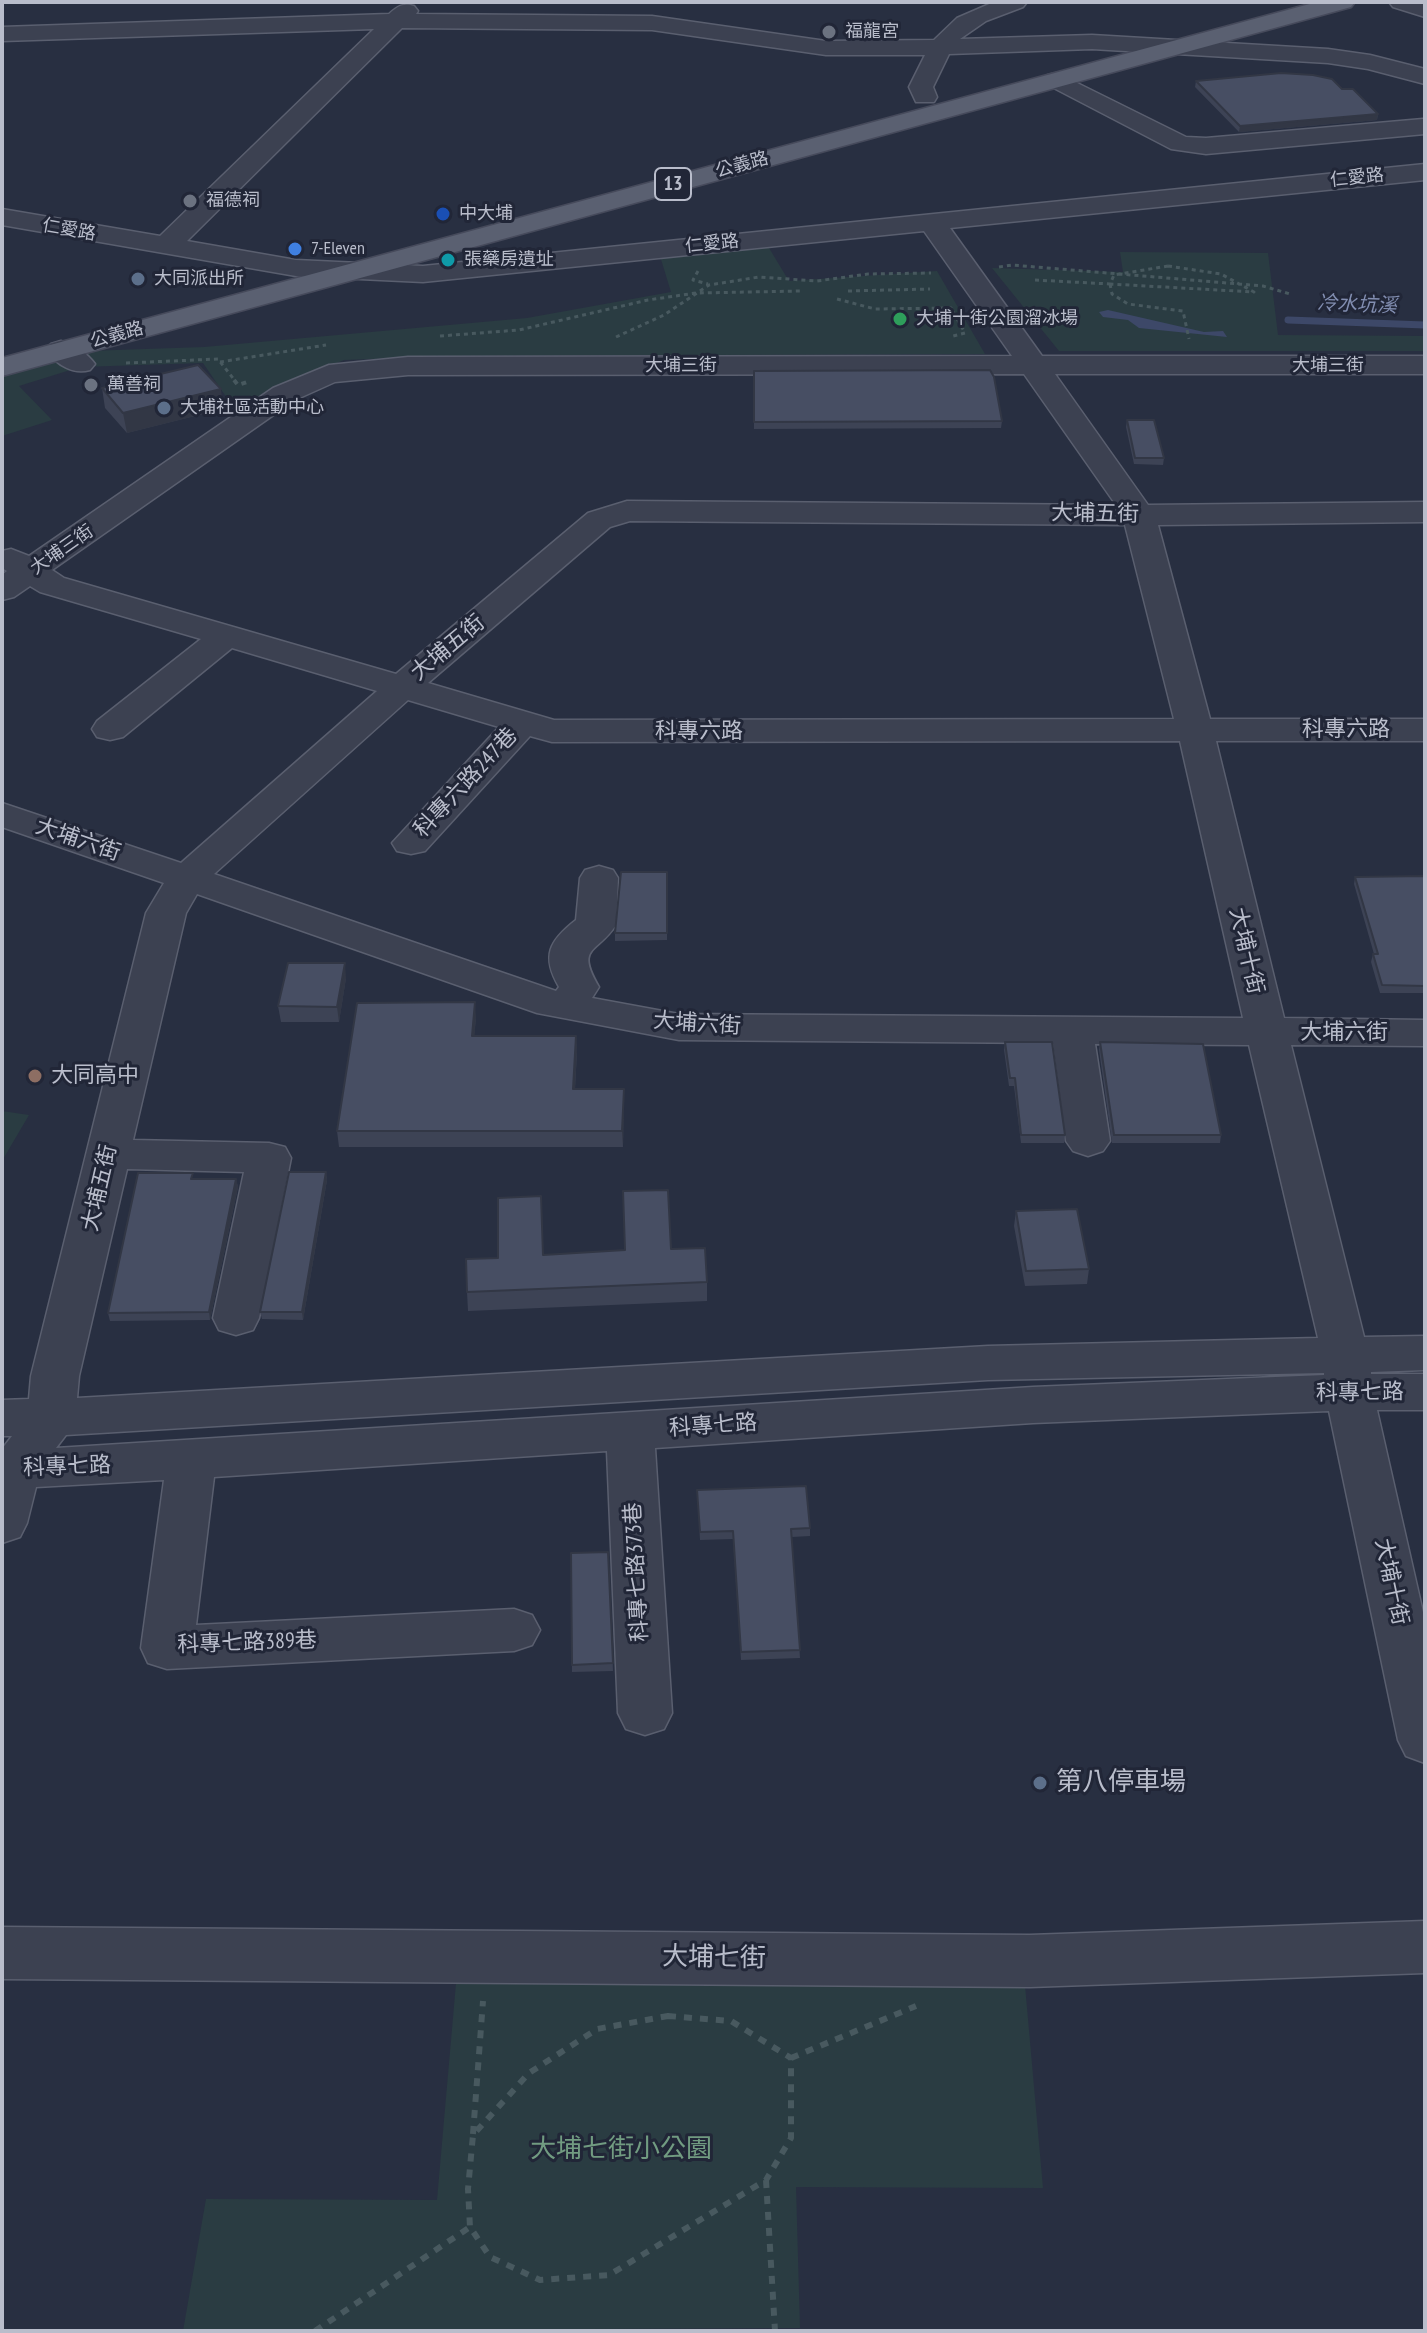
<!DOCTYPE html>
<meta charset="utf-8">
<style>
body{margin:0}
#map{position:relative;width:1427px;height:2333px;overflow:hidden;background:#282f41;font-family:"PT Sans Narrow",sans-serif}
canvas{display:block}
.frame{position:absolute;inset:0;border:4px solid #b9bdcb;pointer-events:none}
</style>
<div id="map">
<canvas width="1427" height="2333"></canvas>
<div class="frame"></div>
</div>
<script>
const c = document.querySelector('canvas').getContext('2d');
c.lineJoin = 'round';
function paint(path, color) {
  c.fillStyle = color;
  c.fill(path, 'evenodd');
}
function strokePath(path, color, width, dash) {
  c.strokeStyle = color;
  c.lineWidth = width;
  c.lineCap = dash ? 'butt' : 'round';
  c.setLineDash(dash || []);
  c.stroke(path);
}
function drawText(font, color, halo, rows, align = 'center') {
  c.font = font + ' "PT Sans Narrow","Noto Sans TC",sans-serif';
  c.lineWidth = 6;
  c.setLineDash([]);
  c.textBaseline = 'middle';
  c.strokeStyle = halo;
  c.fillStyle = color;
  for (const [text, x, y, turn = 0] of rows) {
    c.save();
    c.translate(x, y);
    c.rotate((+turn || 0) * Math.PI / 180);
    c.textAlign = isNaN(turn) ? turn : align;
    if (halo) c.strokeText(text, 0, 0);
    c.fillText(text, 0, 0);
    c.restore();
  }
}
paint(new Path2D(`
 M766 243 789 281 937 271 985 354 455 356 344 360 233 407 203 363 80 367 19 386 52 420 2 436V374L87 351 204 347 527 318 671 292 660 256Z
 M1120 252 1268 253 1278 335 1425 336V351H1059L992 268 1123 272Z
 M2 1111 29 1115 2 1161Z
 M457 1972 1024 1974 1043 2188 796 2187 800 2328 183 2331 206 2199 437 2200Z`), '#2a3c42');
paint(new Path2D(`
 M1108 310 1204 332 1223 331 1227 337 1139 328 1128 320 1103 317 1099 312Z`), '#3d4868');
strokePath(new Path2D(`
 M1288 320 1425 325`), '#3d4868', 7);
const minor = new Path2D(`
 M994 2H1027L1023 7 986 21 960 39 1092 35 1328 49 1370 55 1425 69V84L1368 69 1328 63 1092 49 949 54 933 87 937 97 934 102H916L909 87 925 55H826L652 30 402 28 187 241 296 260 423 266 1425 164V180L950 228 1042 356H1425V374H1055L1148 505 1425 502V522L1158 525 1210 719H1425V741H1216L1284 1018 1425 1020V1046L1291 1045 1364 1337 1425 1336V1370L1371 1372V1374H1425V1410H1377L1425 1621V1763L1406 1756 1398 1740 1329 1411 1033 1423 655 1448 672 1713 664 1729 645 1735 626 1729 618 1713 607 1451 214 1477 196 1625 514 1609 532 1615 540 1630 532 1645 514 1651 167 1669 148 1663 141 1648 164 1480 36 1487 27 1523 20 1537 2 1543V1449L12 1436H2V1400L29 1399 31 1376 146 913 164 883 2 827V803L181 863 377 691 232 648 123 737 110 740 97 737 92 729 97 721 201 639 40 592 30 586 14 597 2 600V575L7 571 2 568V551L11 549 29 556 273 388 329 365 408 357 1012 356 924 231 423 282 296 276 2 225V209L160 236 374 29 2 41V27L389 14C398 6 403 3 414 6L418 11 416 14 652 16 826 41 934 40 957 18ZM1024 374 1116 505 627 501 588 513 396 674 64 578 52 570 295 400 335 382 408 375ZM630 521 1125 525 1174 719 554 720 428 683 610 527ZM408 700 499 727 392 843 397 851 411 854 425 851 530 736 552 742 1180 741 1243 1018 679 1014 592 998 599 987C575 946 597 954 616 925L618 878 613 870 599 866 585 870 580 878 576 920C549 941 541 956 559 987L556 991 214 874ZM197 894 537 1013 679 1040 1053 1043 1066 1141 1073 1151 1088 1156 1103 1151 1110 1141 1095 1044 1249 1045 1318 1338 988 1346 77 1398 79 1376 127 1169 244 1172 213 1318 219 1330 236 1335 253 1330 259 1318 291 1158 285 1147 269 1143 133 1140 186 913ZM1324 1373V1375L1033 1387 56 1448 66 1435 988 1380Z
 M1389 2H1425V17L1393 7Z
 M1057 73 1186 137 1206 138 1423 119 1425 134 1206 154 1171 149 1048 85 1045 80 1048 75Z
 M61 341C74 344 87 353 95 364L90 370C73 375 57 365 46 350L51 344Z
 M1425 1921V1973L1030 1987 2 1979V1927L1030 1935Z`);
const major = new Path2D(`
 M1317 2H1355L1351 7 2 376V358Z`);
strokePath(minor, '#5a5f6f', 3);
strokePath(major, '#464a5b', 3);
strokePath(new Path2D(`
 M1168 266 1221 274 1254 292 1110 284 1114 275Z
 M999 267 1012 265 1263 286 1290 294
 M698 271 693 280 708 284
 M1035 280 1110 284
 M1110 284 1112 294 1128 304 1183 311 1189 339
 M848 291 930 289
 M837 299 875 309 951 308 965 333 953 336
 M440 336 519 330 648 300 696 293 802 291
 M616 337 664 315 709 285 759 277 817 281 868 274 931 273
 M220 362 326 345
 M126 363 218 359 236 382`), '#48595f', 3, [4, 4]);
strokePath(new Path2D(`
 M234 380 238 385 247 382`), '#48595f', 4, [5, 5]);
strokePath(new Path2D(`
 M668 2016 731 2021 791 2058V2138L766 2180 609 2275 540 2280 490 2257 470 2227 468 2189 473 2135 529 2073 597 2029Z
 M791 2058 916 2006
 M473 2134 483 2001
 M766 2180 775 2331
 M315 2331 470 2227`), '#48595f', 6, [8, 8]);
paint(minor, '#3c4151');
paint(major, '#5a6071');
paint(new Path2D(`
 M1196 81 1342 89 1378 114 1377 120 1239 132 1195 87Z
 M754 371 1002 421 1001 428 754 429Z
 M102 388 223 409 127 433 105 408Z
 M1127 420 1164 458 1163 465 1134 464 1126 427Z
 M1425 876V993H1380L1371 962 1373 954H1374L1354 884 1355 877Z
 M667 879V940L615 941V933Z
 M346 978 339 1022H281L278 1006Z
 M476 1018 474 1036H576L577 1052 575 1089H624L623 1147H339L337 1131Z
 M1005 1042 1065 1135 1064 1143H1021L1014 1086H1009L1004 1050Z
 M1100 1042 1221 1135 1220 1143H1112L1099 1050Z
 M326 1172 327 1180 303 1320 262 1319 260 1312Z
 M194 1179H236L238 1187 210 1320 110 1321 108 1313Z
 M541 1196 543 1255 671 1249 707 1282V1301L468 1311 467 1292 498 1258Z
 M1016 1211 1089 1269 1087 1284 1025 1286 1014 1226Z
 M697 1490 810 1528V1536L792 1537 800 1658 741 1660 733 1539 700 1540Z
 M608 1552 613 1671 572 1672V1665Z`), '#3d4355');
paint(new Path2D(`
 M1378 114 1377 120 1239 132 1240 126Z
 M221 389 223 409 127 433 123 413Z
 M345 963 346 978 339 1022 337 1007Z
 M475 1002 476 1018 473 1052 472 1036Z
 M576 1036 577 1052 574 1104 573 1089Z
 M624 1089V1104L623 1147 622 1131Z
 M326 1172 327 1180 303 1320 302 1312Z
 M236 1179 238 1187 210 1320 209 1312Z`), '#323745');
const building = new Path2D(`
 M1281 73 1313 75 1332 79 1342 89H1353L1378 114 1240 126 1196 81Z
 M198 365 221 389 123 413 102 388Z
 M990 370 994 377 1002 421 754 422V371Z
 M1127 420H1154L1164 458H1135Z
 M621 872H667V933H615Z
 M1425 876V986L1382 985 1373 954H1378L1355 877Z
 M288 963H345L337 1007 278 1006Z
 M475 1002 472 1036H576L573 1089H624L622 1131H337L357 1003Z
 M1005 1042H1052L1065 1135H1021L1015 1078H1010Z
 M1100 1042 1203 1044 1221 1135H1114Z
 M289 1172H326L302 1312H260Z
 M138 1173H193L191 1179H236L209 1312 108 1313Z
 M668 1190 671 1249 705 1248 707 1282 467 1292 466 1259 498 1258V1198L541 1196 543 1255 625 1250 623 1191Z
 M1077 1209 1089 1269 1026 1271 1016 1211Z
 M806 1486 810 1528 791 1529 800 1650 741 1652 733 1531 700 1532 697 1490Z
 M608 1552 613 1663 572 1665 571 1553Z`);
paint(building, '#474e63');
strokePath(building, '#323745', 2);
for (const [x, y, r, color] of [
 [829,32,8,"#6b7280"],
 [190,201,8,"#6b7280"],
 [443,214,8,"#1a4fb4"],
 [295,249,8,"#3f7fe0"],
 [448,260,8,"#0f9aa8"],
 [138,279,8,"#5c6f8a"],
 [900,319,8,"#2e9e5b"],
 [91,385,8,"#6b7280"],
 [164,408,8,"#5c6f8a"],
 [35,1076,8,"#8d6e63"],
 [1040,1783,8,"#5c6f8a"]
]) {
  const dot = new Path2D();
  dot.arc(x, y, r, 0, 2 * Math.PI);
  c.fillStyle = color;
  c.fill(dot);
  strokePath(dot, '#212637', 3);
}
drawText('18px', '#b9bdcb', '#212637', [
 ["福龍宮",845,32],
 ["福德祠",206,201],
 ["中大埔",459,214],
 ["7-Eleven",311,249],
 ["張藥房遺址",464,260],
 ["大同派出所",154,279],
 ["大埔十街公園溜冰場",916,319],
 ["萬善祠",107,385],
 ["大埔社區活動中心",180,408]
], 'left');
drawText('18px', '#b9bdcb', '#212637', [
 ["公義路",742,165,-15],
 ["仁愛路",1357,178,-6],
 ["仁愛路",69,230,10],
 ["仁愛路",712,244,-6],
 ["公義路",117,335,-15],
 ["大埔三街",681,366],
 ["大埔三街",1328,366],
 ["大埔三街",62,550,-35]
]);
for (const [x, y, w] of [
 [673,184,36]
]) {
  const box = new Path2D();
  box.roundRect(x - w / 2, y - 16, w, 32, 6);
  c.fillStyle = '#212637';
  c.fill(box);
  strokePath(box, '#b9bdcb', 2);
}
drawText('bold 20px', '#b9bdcb', null, [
 ["13",673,184]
]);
drawText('italic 20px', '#828eb1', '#212637', [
 ["冷水坑溪",1357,305,2]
]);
drawText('22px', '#b9bdcb', '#212637', [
 ["大埔五街",1095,514,1],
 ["大埔五街",448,648,-40],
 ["科專六路",1346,730],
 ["科專六路",699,732],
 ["科專六路247巷",466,783,-47],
 ["大埔六街",78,840,19],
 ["大埔十街",1246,951,77],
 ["大埔六街",697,1024,4],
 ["大埔六街",1344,1033],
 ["大埔五街",100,1188,-77],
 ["科專七路",1360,1393,-1],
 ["科專七路",713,1426,-4],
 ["科專七路",67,1467,-2],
 ["科專七路373巷",637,1572,-93],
 ["大埔十街",1391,1582,78],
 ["科專七路389巷",247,1643,-2]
]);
drawText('22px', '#b9bdcb', '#212637', [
 ["大同高中",51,1076]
], 'left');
drawText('26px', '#b9bdcb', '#212637', [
 ["第八停車場",1056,1783]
], 'left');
drawText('26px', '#b9bdcb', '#212637', [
 ["大埔七街",714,1958,1]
]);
drawText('26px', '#719b81', '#212637', [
 ["大埔七街小公園",621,2150]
]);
</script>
